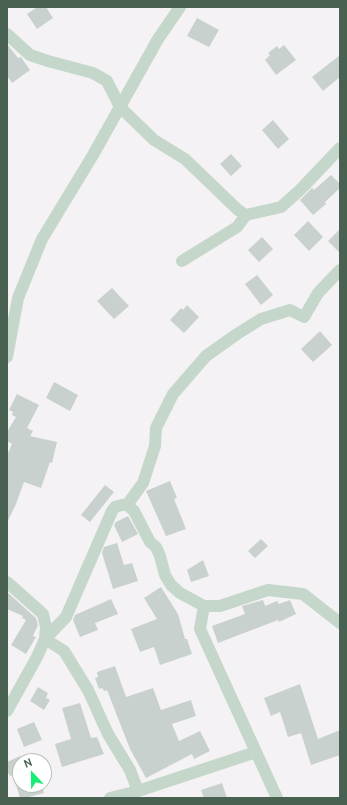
<!DOCTYPE html>
<style>
body{margin:0}
#map{position:relative;width:347px;height:805px;overflow:hidden;background:#f4f2f4;font-family:Cabin,sans-serif}
canvas{display:block}
.frame{position:absolute;inset:0;border:8px solid #496151;pointer-events:none}
.north{position:absolute;left:12px;top:753px;width:40px;height:40px;box-sizing:border-box;background:#fff;border:1px solid #b6c0b9;border-radius:50%;rotate:338deg;font-size:11px;font-weight:700;line-height:16px;text-align:center;color:#496151}
.north::after{content:'';display:block;margin:auto;width:14px;height:18px;background:#13ee74;clip-path:polygon(50% 0,100% 100%,50% 72%,0 100%)}
</style>
<div id="map">
<canvas width="347" height="805"></canvas>
<div class="frame"></div>
<div class="north">N</div>
</div>
<script>
const c = document.querySelector('canvas').getContext('2d');
c.lineJoin = 'round';
function paint(path, color) {
  c.fillStyle = color;
  c.fill(path, 'evenodd');
}
function strokePath(path, color, width, dash) {
  c.strokeStyle = color;
  c.lineWidth = width;
  c.lineCap = dash ? 'butt' : 'round';
  c.setLineDash(dash || []);
  c.stroke(path);
}
paint(new Path2D(`
 M37 7H46L53 18 37 29 27 14Z
 M197 18 219 30 209 47 187 36Z
 M7 44 18 58 21 57 30 70 12 83 7 76Z
 M284 45 296 60 276 75 265 60 270 55 268 53 277 46 279 49Z
 M340 55V77L323 91 312 77Z
 M273 120 289 139 278 149 262 130Z
 M231 154 242 166 231 176 220 164Z
 M331 175 340 184V188L325 202 326 204 313 215 300 200 312 188 314 190Z
 M308 221 323 237 309 251 294 235Z
 M340 229V253L328 241Z
 M262 237 273 249 259 262 248 250Z
 M257 275 273 295 261 305 245 284Z
 M112 288 129 306 114 319 97 301Z
 M187 305 199 317 184 333 170 320 181 308 183 310Z
 M320 331 332 345 313 362 301 349Z
 M54 382 78 395 70 411 46 398Z
 M17 394 39 405 27 428 33 431 30 436 57 442 52 463 50 462 41 488 24 482 16 504 7 523V455L12 444 7 441V432L16 417 12 415 13 412 9 410Z
 M170 481 177 498 174 499 186 529 166 536 146 491Z
 M105 485 114 492 90 522 81 515Z
 M128 516 138 534 122 542 114 525 116 522Z
 M261 539 268 546 255 558 248 551Z
 M117 543 124 565 132 563 138 581 113 589 102 553 104 547Z
 M203 560 209 576 191 582 187 570Z
 M161 587 178 614 185 639H187L192 654 160 665 154 647 140 652 131 629 157 619 144 598Z
 M7 592 36 618 38 625 33 636 36 637 26 654 11 645 26 620 22 618 23 616 7 609Z
 M111 599 118 614 95 623 98 630 80 637 73 620 75 615Z
 M263 600 265 606 277 601 279 604 290 600 296 614 279 622 278 620 218 643 212 626 245 614 242 606Z
 M115 666 126 697 153 688 161 710 191 700 196 716 172 724 179 741 200 731 210 751 194 759 192 754 146 778 130 749 107 690 104 691 102 688 99 689 95 678 98 677 97 672Z
 M300 684 318 739 340 730V755L311 765 301 733 288 737 280 712 271 716 264 698Z
 M38 687 48 693 46 698 50 700 44 710 30 701Z
 M80 703 91 738 97 737 104 754 62 767 55 744 71 739 62 708Z
 M34 722 42 740 24 747 17 729Z
 M20 756V772L10 776 7 771V762Z
 M222 783 227 798H204L201 790Z
 M16 785H42L44 793 25 798H20Z`), '#c9d1ce');
strokePath(new Path2D(`
 M7 34 30 55 48 61 93 73 107 81 120 107 154 140 185 159 238 210 246 215
 M182 261 237 227 246 215 281 207 300 190 340 148
 M7 357 18 298 42 239 93 155 158 39 180 7
 M127 505 143 483 155 446 156 428 173 394 206 356 237 334 261 319 290 310 304 317 318 293 340 270
 M7 582 43 614 46 627 45 639 37 657 7 711
 M204 606 200 629 277 798
 M138 791 256 752
 M110 798 138 791 130 770 108 734 88 690 64 651 45 639 66 617 112 511 115 507 122 505H127L134 511 150 542 156 547 160 556 165 575 171 585 180 593 204 606H220L268 590 303 594 340 623`), '#c5d7cb', 12);
</script>
